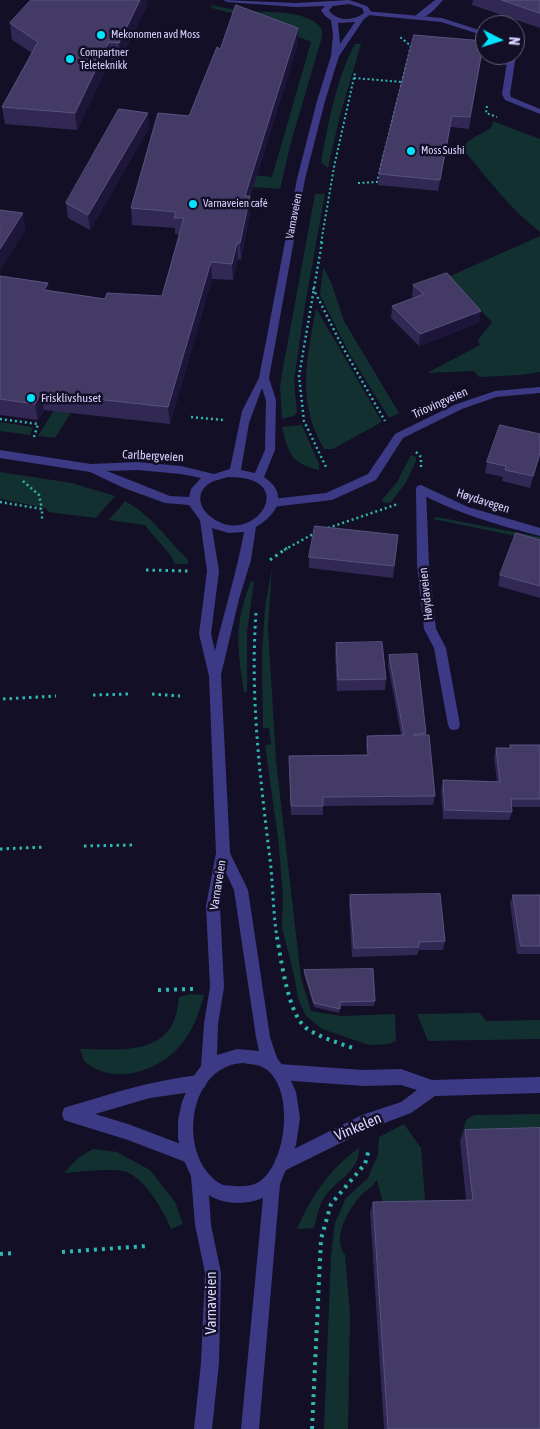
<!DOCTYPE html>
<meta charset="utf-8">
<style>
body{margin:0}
#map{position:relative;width:540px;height:1429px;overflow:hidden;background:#130f26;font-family:"Asap Condensed",sans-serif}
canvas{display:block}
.north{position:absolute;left:475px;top:15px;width:50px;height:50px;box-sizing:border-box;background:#130f26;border:1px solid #625e7d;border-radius:50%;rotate:95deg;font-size:14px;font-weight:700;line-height:20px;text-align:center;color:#d9d4ff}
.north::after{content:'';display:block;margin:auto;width:18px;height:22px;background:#00e5ff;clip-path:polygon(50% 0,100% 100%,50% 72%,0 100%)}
</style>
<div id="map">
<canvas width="540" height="1429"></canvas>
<div class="north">N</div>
</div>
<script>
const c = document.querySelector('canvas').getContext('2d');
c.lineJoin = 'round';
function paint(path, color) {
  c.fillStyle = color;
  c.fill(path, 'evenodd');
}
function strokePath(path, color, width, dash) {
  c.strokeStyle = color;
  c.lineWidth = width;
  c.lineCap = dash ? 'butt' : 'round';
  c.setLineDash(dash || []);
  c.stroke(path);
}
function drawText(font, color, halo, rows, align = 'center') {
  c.font = font + ' "Asap Condensed",sans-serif';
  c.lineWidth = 5;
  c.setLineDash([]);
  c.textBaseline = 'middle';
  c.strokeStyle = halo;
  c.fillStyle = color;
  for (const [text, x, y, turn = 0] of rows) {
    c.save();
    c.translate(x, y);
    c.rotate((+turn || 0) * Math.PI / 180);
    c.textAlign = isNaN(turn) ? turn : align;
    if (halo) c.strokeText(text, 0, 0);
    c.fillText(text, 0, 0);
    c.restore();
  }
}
paint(new Path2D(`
 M211 5C222 7 234 10 246 11 267 13 311 9 322 30V37L291 142 280 189 240 186 243 174 272 177 311 42 258 20 212 8Z
 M355 44H361L340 115 328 168 321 162C327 128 338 73 355 44Z
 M493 121 540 139V232C510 209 489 180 465 152L464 145 473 138 491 128Z
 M315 194H325L305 305 294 381 297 412 294 416 282 419 280 387 283 368Z
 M540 236V372L520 375 479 377 474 371 427 373 480 345 478 340 492 322 448 277Z
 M323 267 331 282 344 321 399 413 389 418 349 353 320 295Z
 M316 308 382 422 333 449H324C296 401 307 359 316 308Z
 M0 356 96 372 55 438 38 436 72 381Z
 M0 422 33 427 30 435 0 431Z
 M302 425 319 464V470C291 463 289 455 282 427Z
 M411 455 416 457V461L405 484 391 502 386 503 381 501 397 482Z
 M0 472 72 483 115 496 96 518 48 512 46 508 0 499Z
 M125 501C151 515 167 539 188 560V564H175C170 551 154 538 145 525L109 520Z
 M437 517 540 537V541L433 519Z
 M272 568 268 627 276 760 301 978 311 1011 341 1016 395 1014 396 1041 388 1044 369 1045 322 1029 306 1016 298 999 294 975 282 928 283 894 278 838 265 745 271 744 269 728H263L262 654 265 607Z
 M251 581 254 582 247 632V692H244C237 646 234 625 251 581Z
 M191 994 204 995C200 1010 195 1025 186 1038 165 1070 115 1088 84 1061L80 1049C110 1049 157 1056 173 1023 177 1015 178 1005 179 997Z
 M480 1013 486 1021 540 1020V1039L428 1041 417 1014Z
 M540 1114V1188L460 1141 466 1120 474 1115Z
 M404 1124 421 1148 426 1211H385L377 1180C371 1189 364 1191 358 1199 347 1212 332 1239 345 1255L350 1313 348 1429H324L331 1256 335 1223 346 1198 368 1178 372 1168 378 1155 379 1137Z
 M359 1148C360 1172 335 1180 324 1198 318 1206 317 1219 314 1228L297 1229C311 1197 330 1168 359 1148Z
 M93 1149 117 1152 150 1170 175 1202 183 1224 171 1229C164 1211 143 1175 123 1171 108 1168 80 1172 64 1173L78 1158Z`), '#12302f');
strokePath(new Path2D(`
 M354 78 402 82
 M487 106 486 113 497 117
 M358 183 377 182 411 46 400 37
 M321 243 334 167 355 73`), '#2fb8b0', 2, [2, 2.5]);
strokePath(new Path2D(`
 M322 242 299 376 304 421 326 467
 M313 288 342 346 385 421
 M191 417 223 420
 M0 419 38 424 34 437
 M416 452 421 457V468
 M23 481 39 495 42 509
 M0 502 42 509V519
 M328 528 398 504
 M284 550 315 533`), '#2fb8b0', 2.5, [2, 3]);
strokePath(new Path2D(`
 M270 560 287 548
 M146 570 190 571
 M256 613C250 696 260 777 270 859 273 885 273 912 277 938
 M152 694 180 696
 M93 695 130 694
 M3 699 56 696
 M84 846 136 845
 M0 849 45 847`), '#2fb8b0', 3, [2.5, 4]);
strokePath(new Path2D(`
 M277 937C281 959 288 1014 306 1028 321 1038 339 1043 356 1049
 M158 990 193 989
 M62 1252 147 1246
 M0 1254 15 1253
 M312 1429 321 1239 331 1204 365 1164 369 1149`), '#2fb8b0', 4, [3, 5]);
paint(new Path2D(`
 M435 0H443C436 8 427 19 416 19V15Z
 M421 485 426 489 429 565 436 629 446 648 460 725 458 729 454 730 450 729 448 725 434 648 424 629 417 565 416 489Z
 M199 1075 204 1078 207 1083 204 1088 199 1091 150 1098 95 1114 128 1124 194 1149 196 1155 194 1161 188 1163 128 1140 70 1122 64 1120 62 1114 64 1108 70 1106C113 1093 154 1080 199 1075Z`), '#3d3a85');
paint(new Path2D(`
 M365 11 442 18 485 32V36L441 22 368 15H365Z
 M515 54 516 55 510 94 511 97 540 109V114L505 100 502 94 508 55Z
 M540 387V393L496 397 462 409 403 438 376 480 332 500 272 507 267 503 272 499 326 493 368 474 395 434 454 405 495 391Z
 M421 485 468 507 540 528V536C497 525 456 513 417 492L416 489 417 486Z
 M279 1064 364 1070 401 1069 432 1080 540 1077V1093L435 1096 411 1113 371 1128 282 1172 276 1170 274 1164 276 1158 362 1115 401 1102 417 1090 401 1085 364 1086 279 1080 274 1077 271 1072 274 1067Z`), '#3d3a85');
paint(new Path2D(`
 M223 0 296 3 349 0 367 6 372 13 364 19 339 56 325 101 305 179 269 378 276 400 275 450 264 477C289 494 278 514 256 527L251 560 239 599 221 675 230 853 248 890 270 1037 277 1058 286 1070 296 1092 300 1118 296 1145 280 1184 259 1429H241L263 1198C246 1205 224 1205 209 1195L211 1225 221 1273 219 1363 212 1429H194L201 1363 205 1273 195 1225 191 1176 182 1156 178 1138V1120L182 1102 191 1080 201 1066 204 1024 210 987 206 906 216 853 209 676 199 634 207 571 200 520 189 505 165 503 124 488 90 472 0 458V450L91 464 137 462 181 466 214 474 230 469 242 411 259 378 297 179 317 101 331 56 333 35 331 20 325 16 321 10 325 6 296 7 227 2ZM349 4 362 8 364 13C354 21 336 22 329 10L333 6ZM355 22 340 44 338 23ZM262 388 266 400 265 450 255 473 241 470 249 423ZM137 470 181 474 201 478 191 489 189 497 170 496 107 471ZM228 477C303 476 253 550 211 517 199 508 195 492 210 483 215 480 222 479 228 477ZM212 528 228 533 244 532C237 572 224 611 215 651L211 634 219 571ZM226 873 234 890 256 1037 259 1051 237 1049 217 1055 218 1024 224 987 220 906ZM242 1063C249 1064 258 1064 264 1068 296 1086 287 1168 257 1183 247 1188 234 1186 223 1185 177 1162 185 1067 242 1063Z`), '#3d3a85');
paint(new Path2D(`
 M31 0H147V6L120 60 111 59 77 130 5 124 2 107 32 53 12 40 10 23Z
 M473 0H540V28L472 5Z
 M298 44 250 197V213L241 260 238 259 233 280 212 279 170 424 44 410 38 420 0 415V276L48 283 49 290 105 299 162 296 180 235 175 234V228L132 225 131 208 189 116Z
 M482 52 469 129 451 127 438 191 378 185 379 174Z
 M149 128 90 230 68 218 66 203Z
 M413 285 479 323 419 346 391 318 392 306 414 298 412 297Z
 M540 434V456L530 488 502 481 503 477 485 473 487 462Z
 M398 535 393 578 309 568V557Z
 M540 540V598L498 586 500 575Z
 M336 643 386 679 385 690 337 691 335 654Z
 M389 655 426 733 435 796 433 805 323 806V815H291L289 756 367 755 366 745 367 736 401 735 388 665Z
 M510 745H540V807H511L512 812 509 820 443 819 441 789 443 780 497 781 494 757 496 748H509Z
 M350 895 445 941 443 950H419L417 955 352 957 349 904Z
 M513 895H540V954H517L510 903Z
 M304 970 375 1001 374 1006H340L339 1013 314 1007 304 974Z
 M465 1130 540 1429H384L370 1212 373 1202 466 1200 460 1141Z`), '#312854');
paint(new Path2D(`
 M140 0H147V6L120 60 119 43Z
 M298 28V44L250 197V213L241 260 240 243 245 196Z
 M109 42 111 59 77 130 75 113Z
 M148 113 149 128 90 230 88 215Z
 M452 116 451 127 438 191 440 180Z
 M23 213 26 230 0 271V249Z
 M237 243 238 259 233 280 232 264Z
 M211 262 212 279 170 424 168 407Z
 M48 283 51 299 44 290Z
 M481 311 479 323 419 346 420 334Z
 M41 393 44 410 38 420 35 404Z
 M540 453V456L530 488 533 476Z`), '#1d163a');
const building = new Path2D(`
 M31 0H140L119 43 109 42 75 113 2 107 38 42 10 23Z
 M502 0H540V13Z
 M236 5 298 28 245 196H250L240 243H237L232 264 211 262 168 407 41 393 35 404 0 399V276L48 283 44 290 105 299 107 293 162 296 184 218H174L176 212 131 208 158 113 189 116 217 47 220 49Z
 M414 35 484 41 470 117 452 116 440 180 379 174Z
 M119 109 148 113 88 215 66 203Z
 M0 210 23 213 0 249Z
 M447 273 481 311 420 334 392 306 424 294 413 285Z
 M500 425 540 434V453L533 476 505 470 506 466 487 462Z
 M315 526 398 535 394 566 309 557Z
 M516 533 540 540V586L500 575Z
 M382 642 386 679 338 680 336 643Z
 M417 654 426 733 413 735H429L435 796 323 797V806H291L289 756 368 755 367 736 404 735 389 655Z
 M510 745H540V799H511L512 812 445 810 443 780 500 782 496 748H511Z
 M440 894 445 941 419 942V947L354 948 350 895Z
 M513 895H540V946H521Z
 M373 969 375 1001 340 1002V1009L314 1003 304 970Z
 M540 1128V1429H388L373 1202 473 1200 465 1130Z`);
paint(building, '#433a66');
strokePath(building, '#5a527e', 1);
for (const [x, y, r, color] of [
 [101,35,5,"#00e5ff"],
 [70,59,5,"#00e5ff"],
 [411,151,5,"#00e5ff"],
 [193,204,5,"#00e5ff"],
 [31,398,5,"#00e5ff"]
]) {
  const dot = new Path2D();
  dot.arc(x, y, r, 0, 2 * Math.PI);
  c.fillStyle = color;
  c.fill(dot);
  strokePath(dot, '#130f26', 2);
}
drawText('11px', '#d9d4ff', '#130f26', [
 ["Mekonomen avd Moss",111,35],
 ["Compartner",80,53],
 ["Teleteknikk",80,66],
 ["Moss Sushi",421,151],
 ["Varnaveien café",203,204]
], 'left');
drawText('11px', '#d9d4ff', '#130f26', [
 ["Varnaveien",294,216,-79]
]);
drawText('12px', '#d9d4ff', '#130f26', [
 ["Frisklivshuset",41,398]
], 'left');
drawText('12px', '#d9d4ff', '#130f26', [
 ["Triovingveien",440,403,-24],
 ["Carlbergveien",153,456,3],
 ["Høydavegen",483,501,18],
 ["Høydaveien",426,594,-96],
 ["Varnaveien",218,885,-81]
]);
drawText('15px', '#d9d4ff', '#130f26', [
 ["Vinkelen",358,1127,-23],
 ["Varnaveien",211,1303,-90]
]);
</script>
